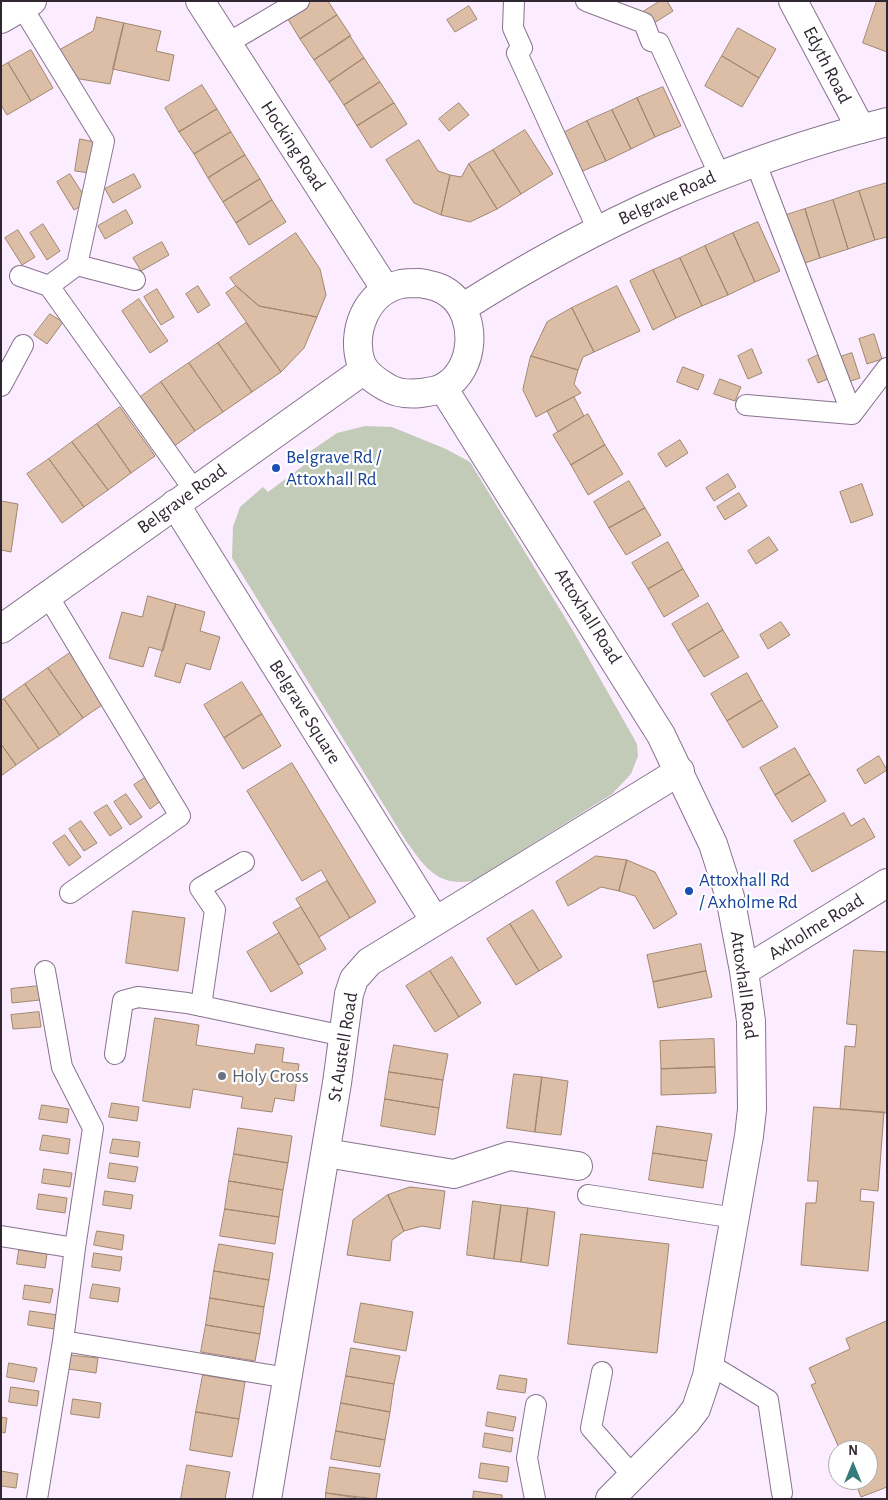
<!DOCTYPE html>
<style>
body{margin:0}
#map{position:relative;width:888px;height:1500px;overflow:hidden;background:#fbecff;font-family:"Alegreya Sans",sans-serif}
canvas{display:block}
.frame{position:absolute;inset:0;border:2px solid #302732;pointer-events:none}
.north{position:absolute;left:828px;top:1440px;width:50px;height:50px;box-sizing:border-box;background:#fff;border:1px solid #aca9ad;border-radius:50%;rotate:0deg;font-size:14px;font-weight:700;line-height:20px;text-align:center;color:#302732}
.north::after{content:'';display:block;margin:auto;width:18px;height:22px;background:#357d7c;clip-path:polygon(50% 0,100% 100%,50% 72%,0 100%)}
</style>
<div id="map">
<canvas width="888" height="1500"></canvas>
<div class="frame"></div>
<div class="north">N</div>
</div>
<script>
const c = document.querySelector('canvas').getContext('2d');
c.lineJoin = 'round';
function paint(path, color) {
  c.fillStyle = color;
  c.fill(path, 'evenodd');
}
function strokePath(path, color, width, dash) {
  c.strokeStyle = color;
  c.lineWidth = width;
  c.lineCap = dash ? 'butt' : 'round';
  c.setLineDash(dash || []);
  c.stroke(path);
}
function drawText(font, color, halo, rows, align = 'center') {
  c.font = font + ' "Alegreya Sans",sans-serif';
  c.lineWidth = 4.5;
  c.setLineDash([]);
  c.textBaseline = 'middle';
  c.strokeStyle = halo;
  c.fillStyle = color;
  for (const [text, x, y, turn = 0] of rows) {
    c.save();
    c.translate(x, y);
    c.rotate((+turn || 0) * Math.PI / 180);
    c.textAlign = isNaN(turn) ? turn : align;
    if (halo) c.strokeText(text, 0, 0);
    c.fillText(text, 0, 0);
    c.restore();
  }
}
paint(new Path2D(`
 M365 426 392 427 446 449 470 462 572 629 637 744 638 756 631 774 612 794 473 881C437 887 425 867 406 841L232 558 233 527 240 507 263 487 268 492 307 463 302 457 337 433Z`), '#c1cbb7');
const building = new Path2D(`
 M308 1H328L337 15 300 39 286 16Z
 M660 1H667L673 11 651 25 643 12Z
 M877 1H887V52L863 43Z
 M469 6 477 19 455 32 447 20Z
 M337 15 351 36 314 60 300 39Z
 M97 17 124 23 110 84 74 78 59 50 93 31Z
 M124 23 161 31 156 51 174 55 169 81 113 69Z
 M738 28 776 49 759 78 722 56Z
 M350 36 364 58 329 82 314 60Z
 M31 50 53 88 31 101 8 63Z
 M722 56 759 78 742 107 705 86Z
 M364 58 380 82 344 105 329 82Z
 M8 63 31 101 7 115 1 105V67Z
 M380 82 394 103 357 126 344 105Z
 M202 85 217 109 179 132 165 108Z
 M663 87 681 126 655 137 637 98Z
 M637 98 655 137 631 149 612 110Z
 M394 103 407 124 371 148 357 126Z
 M459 103 469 115 449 131 439 119Z
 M217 109 231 132 194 154 179 132Z
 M612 110 631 149 606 161 587 121Z
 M587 121 606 161 578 173 561 134Z
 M525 130 553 174 521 194 493 150Z
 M231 132 245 155 208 178 194 154Z
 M80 139 95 142 90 173 75 171Z
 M419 140 438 171 450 175 441 215 414 203 386 160Z
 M493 150 521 194 497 209 469 164Z
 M245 155 260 179 223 202 208 178Z
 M469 164 497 209 470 222 441 215 450 175 461 177Z
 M70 174 88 202 74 210 57 182Z
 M134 174 141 187 113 203 105 189Z
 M260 179 272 200 236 223 223 202Z
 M887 183V237L875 240 859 191Z
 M859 191 875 240 848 249 833 200Z
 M272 200 286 222 249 245 236 223Z
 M833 200 848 249 820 258 805 209Z
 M805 209 820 258 799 265 783 216Z
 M126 210 133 223 105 239 98 226Z
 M758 222 780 271 755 282 733 233Z
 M43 224 60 251 47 260 30 233Z
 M18 230 35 257 22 265 5 238Z
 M296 233 320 269 326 295 317 317 259 306 236 286 230 278Z
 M733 233 755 282 728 295 705 246Z
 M162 242 169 255 141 271 133 258Z
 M705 246 728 295 702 306 680 258Z
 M680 258 702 306 676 318 653 270Z
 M653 270 676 318 653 330 630 281Z
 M198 286 210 305 198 313 186 294Z
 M236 286 259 306 317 317 304 348 281 372 226 293Z
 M617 286 640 331 594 352 572 308Z
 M157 289 174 317 161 325 144 297Z
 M139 299 168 341 150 353 122 311Z
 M572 308 594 352 583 357 578 370 531 356 547 322Z
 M50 314 63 322 47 344 34 335Z
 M246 323 281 372 252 392 218 343Z
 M874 334 882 359 867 364 859 339Z
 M218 343 252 392 223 412 189 363Z
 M752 349 762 373 748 379 738 356Z
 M822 353 833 377 818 383 808 360Z
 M852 353 860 378 845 383 837 358Z
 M531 356 578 370 574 384 581 393 536 417 523 390Z
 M189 363 223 412 195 431 161 382Z
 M683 367 704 375 698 390 677 382Z
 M720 379 741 387 735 401 714 394Z
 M161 382 195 431 173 447 139 398Z
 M574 397 584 416 558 432 547 411Z
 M120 407 155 456 131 473 97 424Z
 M588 414 605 445 571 465 553 435Z
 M97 424 131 473 108 490 72 442Z
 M680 440 688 453 666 467 658 454Z
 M72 442 108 490 84 507 49 459Z
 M605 445 623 474 588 495 571 465Z
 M49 459 84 507 62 523 27 474Z
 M728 474 736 487 714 501 706 488Z
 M629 481 645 508 609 528 594 502Z
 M862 484 873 515 851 523 840 492Z
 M739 493 747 506 725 520 717 507Z
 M1 501 18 504 11 552 1 550Z
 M645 508 661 535 626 555 609 528Z
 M769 537 778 550 756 564 748 551Z
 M668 542 683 569 648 589 632 563Z
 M683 569 699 596 664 617 648 589Z
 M148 596 176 604 163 651 149 647 143 667 109 658 122 612 142 617Z
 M708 603 723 630 688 651 672 624Z
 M176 604 205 612 200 631 220 637 210 670 186 663 180 683 155 676Z
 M781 622 790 635 768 649 760 635Z
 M723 630 739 657 704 677 688 651Z
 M70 653 105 703 83 718 48 668Z
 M48 668 83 718 60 735 25 684Z
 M747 673 762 700 727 721 711 694Z
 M242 682 262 714 224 738 204 705Z
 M25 684 60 735 39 749 4 699Z
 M4 699 39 749 16 765 1 744V701Z
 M762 700 778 727 743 748 727 721Z
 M262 714 281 746 243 769 224 738Z
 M1 744 16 765 1 776Z
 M795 748 810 774 775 795 760 768Z
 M879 756 887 770 865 784 857 770Z
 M292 763 376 902 350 918 321 870 302 881 247 791Z
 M810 774 826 801 792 822 775 795Z
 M146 777 162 800 150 809 134 785Z
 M126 794 142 817 130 825 114 802Z
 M107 805 122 828 110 836 94 813Z
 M844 813 851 826 864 818 875 837 812 872 794 841Z
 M81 821 97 843 84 851 69 829Z
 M65 835 81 857 69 866 53 843Z
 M596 856 627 860 619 891 601 887 568 906 556 882Z
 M627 860 655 872 677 914 654 929 635 896 619 891Z
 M327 881 350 918 319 937 296 899Z
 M301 907 326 949 299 965 273 923Z
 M533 910 562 957 539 971 510 924Z
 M133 911 185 918 178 971 126 963Z
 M510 924 539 971 516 985 487 939Z
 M279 933 303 973 271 992 247 952Z
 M701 944 706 971 653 982 647 955Z
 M854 950 887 952V1113L840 1109 845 1046 855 1047 857 1025 847 1024Z
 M452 957 481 1003 459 1017 430 971Z
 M430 971 459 1017 435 1032 406 986Z
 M706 971 712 997 658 1008 653 982Z
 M39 986 40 1000 12 1003 11 989Z
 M39 1012 41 1027 13 1029 11 1015Z
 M155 1018 199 1025 196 1045 254 1054 256 1044 284 1048 282 1062 299 1064 294 1101 275 1098 272 1112 241 1108 243 1097 193 1089 190 1108 143 1101Z
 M714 1039 715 1067 661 1069 660 1041Z
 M394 1045 448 1054 443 1080 389 1072Z
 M715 1067 716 1093 661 1095V1069Z
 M389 1072 443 1080 439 1108 385 1099Z
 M514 1074 542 1077 535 1132 507 1128Z
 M542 1077 568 1081 561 1135 535 1132Z
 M385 1099 439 1108 435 1135 381 1126Z
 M112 1103 139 1107 137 1121 109 1117Z
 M42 1105 69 1109 67 1123 39 1119Z
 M814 1107 884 1112 878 1191 861 1189 860 1201 874 1202 868 1271 801 1265 806 1203H816L818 1181H808Z
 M657 1126 712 1134 707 1161 653 1153Z
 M238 1128 292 1136 288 1163 234 1154Z
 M43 1135 70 1139 68 1154 40 1150Z
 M113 1139 140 1142 138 1157 110 1153Z
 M653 1153 707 1161 703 1188 649 1180Z
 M234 1154 288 1163 283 1190 229 1181Z
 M110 1163 138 1167 135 1182 108 1178Z
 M44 1169 72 1173 70 1187 42 1183Z
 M229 1181 283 1190 279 1217 225 1209Z
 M410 1187 445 1191 440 1229 422 1226 404 1231 388 1195Z
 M105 1191 133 1195 131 1209 103 1205Z
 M39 1194 67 1198 65 1213 37 1209Z
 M388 1195 404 1231 392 1240 390 1261 347 1255 353 1220Z
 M473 1201 501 1205 494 1259 467 1255Z
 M501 1205 528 1208 521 1262 494 1259Z
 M528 1208 555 1212 548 1266 521 1262Z
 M225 1209 279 1217 275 1244 220 1236Z
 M97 1231 124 1235 122 1250 94 1245Z
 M581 1234 669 1244 657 1353 568 1344Z
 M219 1244 273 1253 269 1280 214 1271Z
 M19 1250 47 1254 45 1268 17 1264Z
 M94 1253 122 1257 120 1271 92 1267Z
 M214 1271 269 1280 264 1307 210 1298Z
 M93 1284 120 1288 118 1302 90 1298Z
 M25 1285 53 1289 50 1303 23 1299Z
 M210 1298 264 1307 260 1334 206 1325Z
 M361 1303 413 1312 406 1351 354 1342Z
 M30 1311 58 1315 55 1329 28 1325Z
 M887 1321V1487L861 1497 854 1480H868V1450H840L811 1385 816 1383 809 1368 850 1349 846 1339Z
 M206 1325 260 1334 255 1361 201 1352Z
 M351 1348 400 1356 394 1384 346 1376Z
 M70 1355 98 1358 96 1373 68 1369Z
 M9 1363 37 1368 34 1382 7 1377Z
 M203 1375 245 1382 239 1419 196 1412Z
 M500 1375 527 1379 525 1393 497 1389Z
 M346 1376 394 1384 390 1412 341 1403Z
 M11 1387 39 1391 37 1406 9 1402Z
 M73 1399 101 1403 99 1418 71 1414Z
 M341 1403 390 1412 385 1440 336 1431Z
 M196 1412 239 1419 232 1457 190 1450Z
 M488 1412 516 1417 513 1431 486 1426Z
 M1 1417 7 1418 5 1433 1 1432Z
 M336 1431 385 1440 380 1467 331 1459Z
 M485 1433 513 1438 511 1452 483 1447Z
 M481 1463 509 1467 507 1482 479 1478Z
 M187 1465 230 1472 225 1499H181Z
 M330 1467 380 1474 376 1499 326 1493Z
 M1 1471 18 1474 16 1488 1 1486Z
 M474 1491 502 1495V1499H473Z
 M326 1493 364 1499H326Z`);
paint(building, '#dbbea5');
strokePath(building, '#a1866e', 1);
const lane = new Path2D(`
 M514 1 513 28 522 48 517 53 598 230
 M586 1 644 23 651 41 659 43 719 174
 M22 7 104 141 77 265 49 286
 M228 43 299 1
 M755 161 852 414 887 368
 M77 265 135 280
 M20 276 49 286 194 490
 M1 386 23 345
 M746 405 852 414
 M48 596 180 816 70 893
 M201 1006 215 910 200 888 244 862
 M115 1054 123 1001 138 997 187 1003 344 1036
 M588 1195 735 1218
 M1 1236 75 1248 93 1128 62 1067 45 971
 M75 1248 63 1341 288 1378
 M709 1364 768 1400 782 1493
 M602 1372 591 1428 633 1476
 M37 1499 63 1341
 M535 1499 527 1458 536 1405`);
const street = new Path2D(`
 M200 1 386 290
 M793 1 861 129
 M1 19 32 1
 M443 388 661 735 713 844 730 897 744 971 751 1021 752 1109 749 1136 707 1376 696 1409 686 1422 610 1499
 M175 504 435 921
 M744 971 887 883
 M326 1153 454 1174 509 1156 578 1166
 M267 1499 337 1083 349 994 354 979 369 962 680 771`);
const secondary = new Path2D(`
 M420 283C431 285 442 287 451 295 478 317 475 370 444 387 438 391 428 392 421 393 411 394 398 394 388 388 377 382 366 375 361 363 351 332 366 292 401 284 406 283 413 283 420 283Z
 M462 308C596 223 733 161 887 122
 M1 629 364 370`);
strokePath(lane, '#88738e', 22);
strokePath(street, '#88738e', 30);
strokePath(secondary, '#88738e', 30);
strokePath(lane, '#fff', 20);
strokePath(street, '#fff', 28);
strokePath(secondary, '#fff', 28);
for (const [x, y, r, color] of [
 [276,468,5,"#1a4fb4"],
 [689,891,5,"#1a4fb4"],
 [222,1076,5,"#6b7280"]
]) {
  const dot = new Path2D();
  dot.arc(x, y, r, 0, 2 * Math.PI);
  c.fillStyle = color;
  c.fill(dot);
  strokePath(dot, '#fff', 2);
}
drawText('19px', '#302732', '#fff', [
 ["Edyth Road",827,65,63],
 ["Hocking Road",293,146,57],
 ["Belgrave Road",667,198,-25],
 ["Belgrave Road",182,499,-36],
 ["Attoxhall Road",588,616,58],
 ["Belgrave Square",305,712,58],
 ["Axholme Road",816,927,-32],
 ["Attoxhall Road",744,985,82],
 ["St Austell Road",343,1047,-81]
]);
drawText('19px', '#164399', '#fff', [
 ["Belgrave Rd /",286,457],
 ["Attoxhall Rd",286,479],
 ["Attoxhall Rd",699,880],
 ["/ Axholme Rd",699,902]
], 'left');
drawText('19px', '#5b616d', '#fff', [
 ["Holy Cross",232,1076]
], 'left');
</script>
